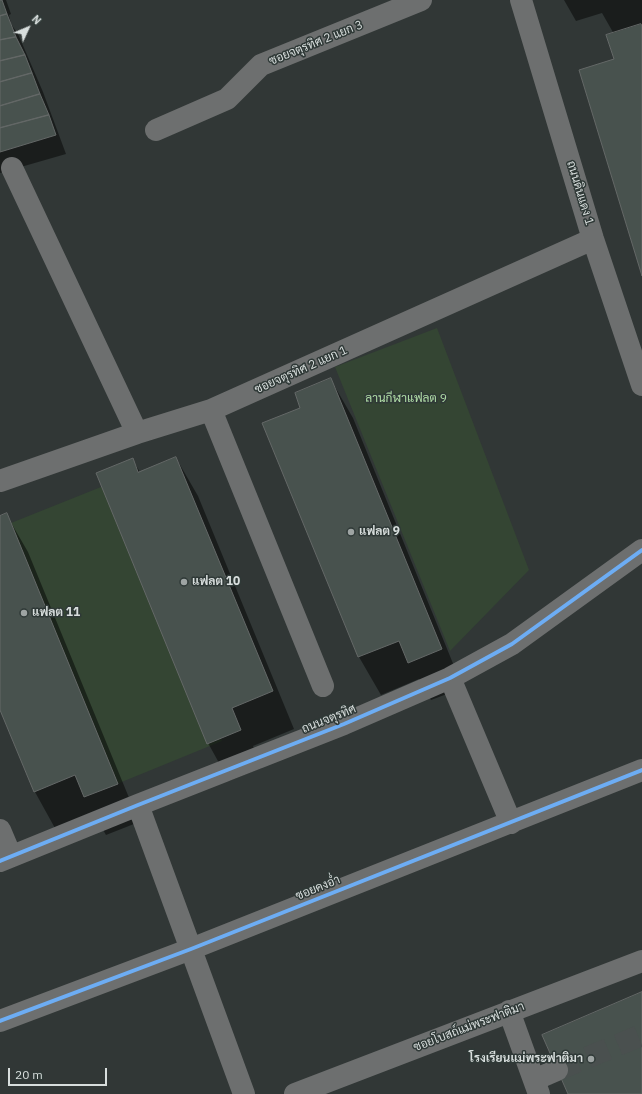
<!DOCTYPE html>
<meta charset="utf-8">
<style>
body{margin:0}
#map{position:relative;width:642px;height:1094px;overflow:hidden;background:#313736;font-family:"IBM Plex Sans",sans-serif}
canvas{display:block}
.north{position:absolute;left:8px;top:8px;width:40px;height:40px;-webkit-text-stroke:3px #2f3937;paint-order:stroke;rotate:46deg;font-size:11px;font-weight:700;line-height:16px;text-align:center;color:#d8dedd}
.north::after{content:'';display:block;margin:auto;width:14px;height:18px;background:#d8dedd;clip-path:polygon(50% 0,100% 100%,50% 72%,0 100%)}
.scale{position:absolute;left:8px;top:1068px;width:99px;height:18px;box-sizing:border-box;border:2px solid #d8dedd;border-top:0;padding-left:5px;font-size:12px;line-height:14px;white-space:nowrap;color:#d8dedd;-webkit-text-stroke:3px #2f3937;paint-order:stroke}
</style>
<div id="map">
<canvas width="642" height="1094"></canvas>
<div class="north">N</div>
<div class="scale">20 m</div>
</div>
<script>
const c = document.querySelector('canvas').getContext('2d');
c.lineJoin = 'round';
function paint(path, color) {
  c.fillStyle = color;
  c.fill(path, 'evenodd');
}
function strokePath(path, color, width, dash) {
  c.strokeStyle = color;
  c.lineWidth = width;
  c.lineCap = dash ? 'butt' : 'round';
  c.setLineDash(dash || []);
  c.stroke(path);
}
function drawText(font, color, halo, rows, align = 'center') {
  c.font = font + ' "IBM Plex Sans",Sarabun,sans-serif';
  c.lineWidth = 3;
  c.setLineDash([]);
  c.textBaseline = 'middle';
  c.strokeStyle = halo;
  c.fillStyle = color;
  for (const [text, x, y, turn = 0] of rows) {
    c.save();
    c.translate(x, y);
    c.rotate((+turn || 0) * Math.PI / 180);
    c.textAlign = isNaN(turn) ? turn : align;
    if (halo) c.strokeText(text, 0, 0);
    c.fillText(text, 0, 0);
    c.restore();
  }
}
paint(new Path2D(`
 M437 328 529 570 450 651 335 367Z
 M116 481 222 741 107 788 1 527Z`), '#344533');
paint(new Path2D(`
 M0 0H6L11 14 9 15 11 24 18 34 43 92 66 154 0 173Z
 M564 0H642V272L615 60 614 34 602 13 576 21Z
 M331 380 353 418 463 688 431 700 419 679 381 695 359 657 264 423 302 408Z
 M176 458 198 496 294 729 253 746 262 768 229 781 208 743 132 459 140 472Z
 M6 514 28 552 139 822 106 835 94 814 56 830 35 792 0 707V517Z`), '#0007');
const building = new Path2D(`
 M0 0H2L7 14 0 16Z
 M7 14 16 37 0 40V16Z
 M641 24 642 26V276L579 70 614 59 606 35Z
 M16 37 25 55 0 61V40Z
 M25 55 32 73 0 82V61Z
 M32 73 40 94 0 106V82Z
 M40 94 49 115 0 128V106Z
 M49 115 56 135 0 152V128Z
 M331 378 442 649 408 663 399 641 358 657 262 423 300 408 295 393Z
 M176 457 273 691 232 708 241 730 207 744 96 473 133 458 138 472Z
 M7 513 118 784 84 797 75 775 34 792 0 710V516Z
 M642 992V1094H568L542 1035Z`);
paint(building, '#48524e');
strokePath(building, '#646867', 1);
strokePath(new Path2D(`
 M557 1070 642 1035`), '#4a504f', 22, [22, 11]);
strokePath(new Path2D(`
 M521 0 593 239 642 385
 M156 130 227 99 261 65 421 0
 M12 168 137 433
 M211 410 323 686
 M0 481 137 433 211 410 593 239
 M450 678 511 823
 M138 805 244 1094
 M0 830 11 856
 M0 861 138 805 344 724 450 678 512 644 642 550
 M509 1011 539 1094
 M0 1021 191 949 642 770
 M534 1080 557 1070
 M295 1094 642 961`), '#6d6f6f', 22);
strokePath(new Path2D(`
 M0 861 138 805 344 724 450 678 512 644 642 550
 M0 1021 191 949 642 770`), '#6dadf4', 4);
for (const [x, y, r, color] of [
 [351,532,4,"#9ea4a3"],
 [184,582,4,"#9ea4a3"],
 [24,613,4,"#9ea4a3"],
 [591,1059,4,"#9ea4a3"]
]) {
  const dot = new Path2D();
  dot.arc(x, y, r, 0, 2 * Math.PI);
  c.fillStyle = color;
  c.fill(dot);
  strokePath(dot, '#2f3937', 1.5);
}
drawText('12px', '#d8dedd', '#2f3937', [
 ["ซอยจตุรทิศ 2 แยก 3",316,43,-22],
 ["ถนนดินแดง 1",580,193,73],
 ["ซอยจตุรทิศ 2 แยก 1",301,370,-24],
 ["ถนนจตุรทิศ",329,719,-22],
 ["ซอยคงอ่ำ",318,888,-22],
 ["ซอยโบสถ์แม่พระฟาติมา",469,1027,-21]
]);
drawText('12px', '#b1dea7', '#2f3937', [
 ["ลานกีฬาแฟลต 9",406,399]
]);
drawText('bold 12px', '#d8dedd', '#2f3937', [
 ["แฟลต 9",359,532],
 ["แฟลต 10",192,582],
 ["แฟลต 11",32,613],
 ["โรงเรียนแม่พระฟาติมา",583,1059,"right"]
], 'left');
</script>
